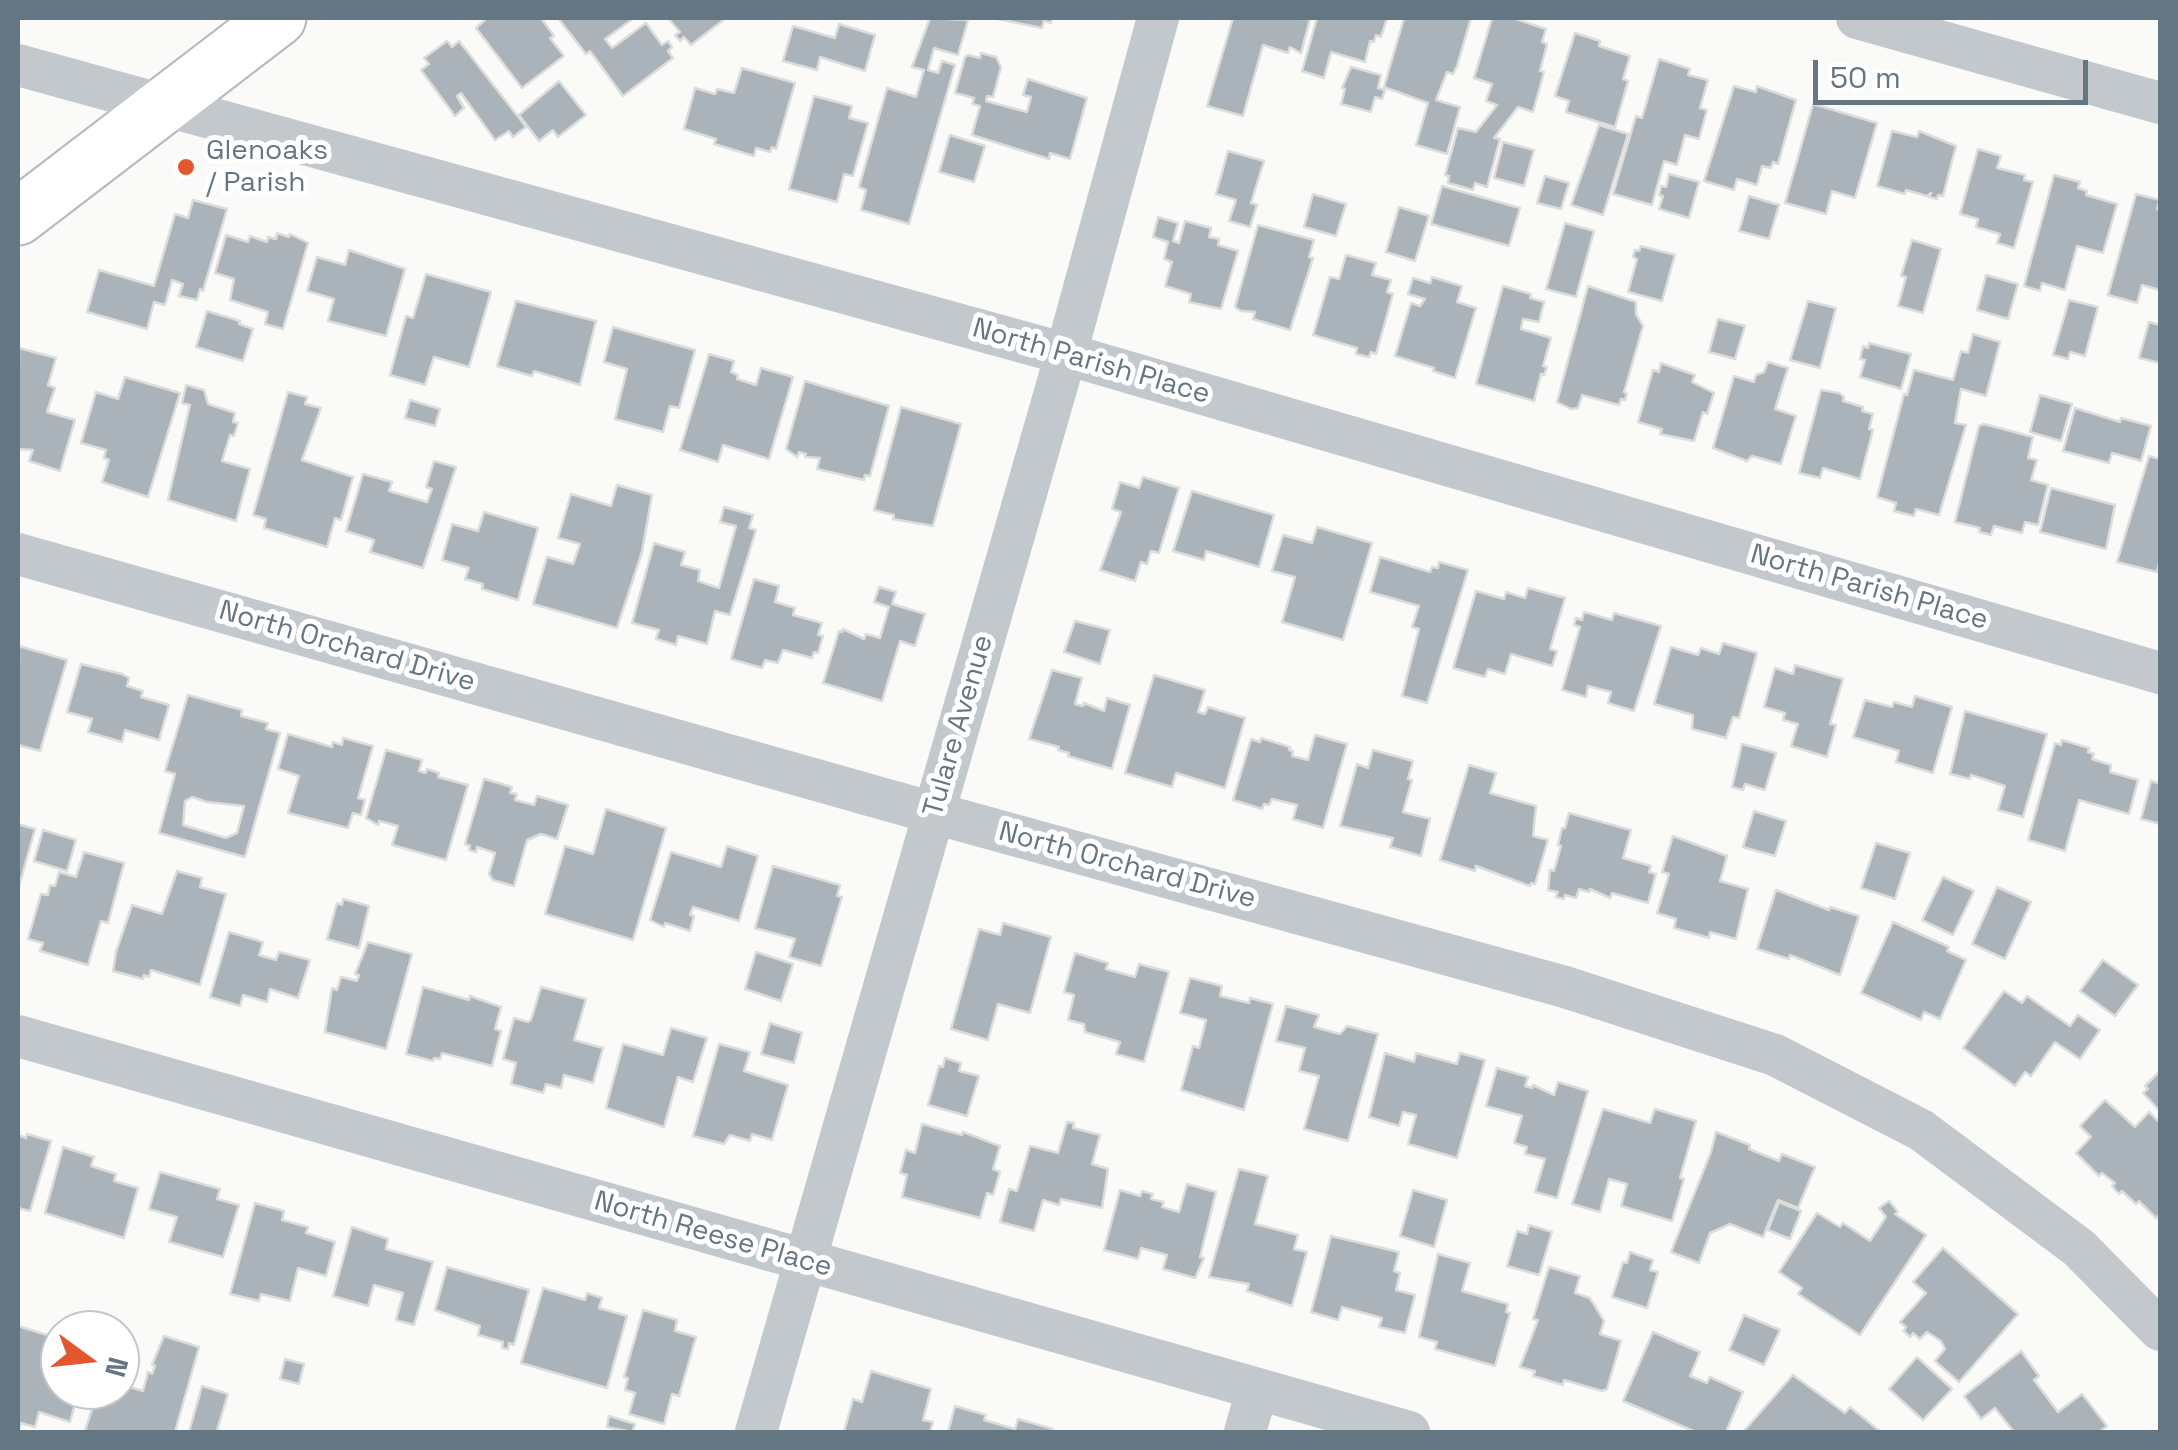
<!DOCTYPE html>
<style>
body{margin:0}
#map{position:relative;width:2178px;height:1450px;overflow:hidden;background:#fafaf8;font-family:"Space Grotesk",sans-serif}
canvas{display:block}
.frame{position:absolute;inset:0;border:20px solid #657683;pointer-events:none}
.north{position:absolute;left:40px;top:1310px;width:100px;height:100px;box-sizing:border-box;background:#fff;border:2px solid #c1c8cd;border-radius:50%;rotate:105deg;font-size:28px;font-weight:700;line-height:40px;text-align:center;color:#657683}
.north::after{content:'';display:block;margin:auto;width:35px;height:45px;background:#e4572e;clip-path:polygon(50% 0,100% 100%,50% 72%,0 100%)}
.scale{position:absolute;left:1813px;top:60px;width:275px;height:45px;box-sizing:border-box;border:5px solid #657683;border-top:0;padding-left:12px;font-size:30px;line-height:35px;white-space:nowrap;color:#657683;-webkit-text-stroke:8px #fff;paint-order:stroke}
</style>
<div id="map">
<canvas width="2178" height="1450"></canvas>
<div class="frame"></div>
<div class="north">N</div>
<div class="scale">50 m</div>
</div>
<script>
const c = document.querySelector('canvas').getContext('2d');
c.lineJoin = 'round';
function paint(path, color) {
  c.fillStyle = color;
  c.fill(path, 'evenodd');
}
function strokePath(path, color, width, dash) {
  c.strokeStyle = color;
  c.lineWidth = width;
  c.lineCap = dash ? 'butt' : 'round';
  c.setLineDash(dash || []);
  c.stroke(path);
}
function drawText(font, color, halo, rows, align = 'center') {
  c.font = font + ' "Space Grotesk",sans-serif';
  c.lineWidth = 10;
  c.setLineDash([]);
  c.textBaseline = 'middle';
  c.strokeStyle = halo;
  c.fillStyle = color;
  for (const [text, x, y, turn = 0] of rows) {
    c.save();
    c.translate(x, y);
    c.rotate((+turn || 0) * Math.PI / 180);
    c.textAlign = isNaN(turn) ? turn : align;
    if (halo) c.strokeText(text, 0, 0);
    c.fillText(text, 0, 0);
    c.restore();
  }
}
const building = new Path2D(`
 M487 18H541L554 36 550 38 564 56 522 88 476 28Z
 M558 18H634L605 39 612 48 646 23 662 45 668 41 672 47 668 51 673 58 623 96 590 51 586 54Z
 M668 18H726L691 45 684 37 680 41 675 35 680 32Z
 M930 18 968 20 958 55 934 48 928 70 938 73 942 61 955 65 909 224 861 210 866 190 859 187 887 88 916 97 924 70 912 67Z
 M993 18H1052L1051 23 1044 21 1042 28Z
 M1233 18 1310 19 1301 53 1290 47 1288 53 1263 45 1243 116 1207 106Z
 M1317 18H1387L1381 37 1376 35 1374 42 1370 41 1365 62 1331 52 1324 78 1302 71Z
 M1404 18H1471L1457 66 1453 74 1447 72 1436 100 1460 107 1447 154 1416 145 1428 103 1384 87Z
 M1492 18H1513L1546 29 1542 42 1547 44 1540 71 1544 72 1533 112 1518 107 1494 138 1500 139 1487 187 1475 183 1473 190 1448 183 1449 176 1445 175 1458 128 1476 132 1497 105 1486 101 1492 84 1474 78Z
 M839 24 875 35 865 71 820 57 817 70 783 61 793 26 835 38Z
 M1575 33 1600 41 1599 46 1630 56 1623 79 1628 81 1615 127 1566 112 1569 101 1555 96Z
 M447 41 452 47 459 41 526 127 513 137 509 131 495 140 461 93 457 96 464 108 455 116 421 70 429 64 424 58Z
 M981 53 996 57 1001 67 993 97 987 96 986 101 1027 112 1031 97 1023 95 1028 79 1087 98 1070 159 1050 153 1049 159 972 135 980 106 972 104 974 98 955 93 965 57 968 55 980 58Z
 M1659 59 1690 69 1688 75 1708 80 1700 108 1707 110 1699 139 1685 135 1677 165 1664 161 1652 205 1613 194 1636 116 1642 118Z
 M1351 67 1381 75 1378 88 1385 90 1382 99 1375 97 1371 112 1341 104 1345 89 1342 88Z
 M742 68 795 83 776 149 772 147 770 152 756 148 754 156 714 144 716 139 684 129 695 88 715 94 717 89 734 93Z
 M559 81 586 115 558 137 553 130 539 141 519 115Z
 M1734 86 1756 92 1757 86 1796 100 1778 164 1773 162 1771 168 1762 166 1757 185 1737 179 1734 190 1704 181Z
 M814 96 852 106 849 118 868 123 853 176 844 174 837 202 789 189Z
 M1813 104 1877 123 1855 198 1832 191 1826 214 1785 203Z
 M1599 125 1628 134 1603 215 1571 205Z
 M1892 131 1917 137 1919 131 1956 146 1943 196 1938 195 1937 199 1929 197 1931 193 1927 196 1906 190 1905 194 1877 186Z
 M950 135 985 146 974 182 939 172Z
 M1503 142 1534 150 1524 186 1494 178Z
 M1978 149 2001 156 1997 168 2025 175 2024 180 2033 182 2014 248 1997 243 2000 234 1976 227 1978 219 1960 214Z
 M1228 151 1264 161 1251 203 1257 205 1250 227 1229 221 1236 200 1216 194Z
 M1669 174 1699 182 1689 218 1659 209 1663 196 1659 195 1661 186 1666 187Z
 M2054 175 2080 182 2078 188 2087 191 2086 195 2117 204 2103 253 2077 246 2065 290 2042 283 2040 291 2024 286Z
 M1545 176 1569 183 1561 209 1537 203Z
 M1442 186 1520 208 1509 246 1431 224Z
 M1313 194 1346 204 1336 236 1304 227Z
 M2136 194 2160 200 2157 209 2160 210V290L2142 285 2137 303 2108 295Z
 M1749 196 1779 205 1769 239 1739 231Z
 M193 200 227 209 203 291 200 289 197 300 179 296 183 284 172 280 165 305 154 302 147 329 87 312 99 270 154 286 175 214 188 218Z
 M1399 207 1429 216 1415 261 1386 252Z
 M1158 217 1178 223 1173 241 1179 243 1185 221 1211 228 1209 237 1219 239 1218 245 1238 251 1221 309 1189 302 1191 294 1165 286 1172 262 1164 259 1168 242 1153 237Z
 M1565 223 1594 231 1576 297 1546 289Z
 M1258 225 1314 240 1309 257 1313 258 1290 330 1253 319 1255 312 1241 311 1235 307Z
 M277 233 289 237 290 234 308 243 283 329 265 324 268 312 230 300 234 279 215 273 226 235 248 242 250 236 267 242 268 237 276 239Z
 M1912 240 1941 249 1923 313 1898 306 1906 277 1901 276Z
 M1641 246 1675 255 1662 301 1628 292 1637 259 1633 257 1635 250 1639 251Z
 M349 250 405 269 386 336 328 321 334 299 307 291 317 257 345 265Z
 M1346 255 1376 263 1372 275 1391 280 1387 292 1393 294 1376 354 1371 352 1369 357 1356 354 1357 348 1313 335 1330 277 1339 279Z
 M426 274 491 292 469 367 434 357 425 385 390 375 406 316 413 318Z
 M1986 275 2018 284 2008 319 1977 310Z
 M1432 277 1462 286 1457 302 1476 308 1455 378 1433 371 1434 368 1395 356 1411 303 1420 306 1425 299 1408 294 1413 278 1430 283Z
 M1503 286 1531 294 1530 298 1544 302 1539 322 1523 319 1521 329 1551 338 1543 366 1547 367 1544 375 1541 374 1534 401 1476 384Z
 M1588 286 1636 302V314L1643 326 1624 392 1627 394 1625 400 1621 399 1619 405 1582 395 1578 408 1571 409 1557 402Z
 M2069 300 2098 307 2085 356 2070 352 2068 359 2053 355Z
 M516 301 596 321 580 385 534 371 532 376 497 366Z
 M1808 301 1836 308 1820 368 1790 360Z
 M207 311 240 321 239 324 253 329 243 361 196 347Z
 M1718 319 1745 326 1735 359 1709 352Z
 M2149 322 2160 325V363L2139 358Z
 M613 327 695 350 679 408 670 406 663 432 615 419 627 369 604 362Z
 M1973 334 2000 342 1986 396 1961 389 1955 423 1966 425 1939 515 1916 509 1914 516 1894 511 1896 503 1877 497 1904 394 1907 395 1914 370 1953 380 1961 351 1968 353Z
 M1869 343 1911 354 1901 389 1860 377 1865 360 1860 359 1863 346 1868 348Z
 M19 348 56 358 48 385 55 388 47 412 75 420 60 471 29 461 33 450 18 449Z
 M709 354 734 361 731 372 738 375 737 379 756 385 761 368 793 377 769 459 723 445 718 462 680 450Z
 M1768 362 1788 368 1775 409 1796 416 1781 464 1752 456 1747 461 1713 448 1734 376 1754 382 1756 375 1764 372Z
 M1661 363 1695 375 1692 382 1714 393 1707 414 1703 412 1694 441 1660 434 1662 429 1638 422 1653 370 1659 372Z
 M125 377 180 393 148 497 102 482 109 460 104 458 106 450 81 443 96 392 118 399Z
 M805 381 889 406 870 476 865 475 864 480 817 469 820 458 805 457 806 454 799 452 797 457 786 449Z
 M186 385 204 390 208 404 235 413 233 422 238 423 234 436 230 435 222 461 250 469 236 521 168 500 190 405 182 403Z
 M1821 390 1839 393 1844 397 1843 401 1863 407 1862 411 1873 414 1869 429 1873 430 1860 479 1823 468 1820 478 1799 473Z
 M288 392 307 397 305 404 321 408 302 460 353 477 341 520 335 518 327 547 264 528 266 519 253 515Z
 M2040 395 2072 404 2061 441 2030 432Z
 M410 400 440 409 435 426 405 418Z
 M901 407 961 424 933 526 893 519 894 515 874 510Z
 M2075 408 2120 422 2121 418 2151 426 2141 461 2112 453 2109 463 2063 451Z
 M1984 424 2033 437 2028 458 2037 460 2031 480 2048 485 2038 525 2025 522 2022 533 1994 526 1991 535 1979 532 1980 528 1955 522 1979 426Z
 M2149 456 2160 459V558L2157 572 2117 562Z
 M434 461 456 467 423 568 370 552 374 540 346 531 363 474 392 482 389 491 427 502 432 489 426 487Z
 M1143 477 1179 488 1159 553 1151 551 1147 564 1141 562 1135 581 1100 570 1121 512 1112 509 1120 482 1139 488Z
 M617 485 652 495 642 552 617 628 533 604 547 557 573 564 580 544 558 538 571 494 611 506Z
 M2051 488 2115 505 2106 549 2040 532Z
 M1192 491 1274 515 1259 567 1206 551 1204 560 1173 551Z
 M724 507 753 515 749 528 756 530 730 615 715 611 707 644 678 636 676 645 656 639 659 630 632 623 654 543 685 552 681 565 700 570 698 581 719 588 736 526 720 522Z
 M484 512 538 528 518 600 482 589 483 584 465 579 469 568 442 560 452 524 478 531Z
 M1317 527 1372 543 1343 640 1282 622 1295 577 1272 571 1283 535 1312 543Z
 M1380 557 1430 572 1432 567 1438 568 1439 562 1468 570 1427 703 1402 696 1419 629 1412 627 1419 606 1370 592Z
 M754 579 779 586 775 602 795 608 793 615 822 623 818 635 823 636 818 653 814 652 812 658 783 650 778 663 765 660 762 668 731 659Z
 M879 587 896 592 892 604 925 614 915 646 900 641 882 701 823 683 839 631 842 632 843 629 864 639 866 634 880 638 889 607 874 602Z
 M1528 588 1565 598 1550 649 1557 651 1552 666 1511 654 1505 674 1488 669 1485 677 1453 668 1476 591 1504 599 1506 592 1525 598Z
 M1584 612 1612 620 1614 613 1661 626 1634 711 1608 703 1611 692 1588 686 1586 697 1562 690 1580 627 1574 625 1576 618 1582 620Z
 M1075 621 1110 630 1100 664 1064 652Z
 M1723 643 1757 653 1739 718 1733 717 1726 738 1692 729 1693 715 1654 704 1671 647 1698 655 1701 648 1719 654Z
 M19 646 67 660 40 751 18 745Z
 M81 664 122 674 129 678 127 686 143 691 141 697 169 705 159 740 125 730 122 742 88 732 92 719 67 712Z
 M1795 665 1843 679 1830 724 1836 725 1827 757 1791 746 1798 724 1783 720 1785 713 1764 707 1775 668 1793 674Z
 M1052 670 1082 678 1075 704 1083 706 1084 703 1104 711 1107 698 1130 705 1112 769 1068 756 1069 753 1058 750 1059 747 1029 739Z
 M1154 675 1205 690 1198 712 1205 714 1208 707 1245 718 1225 788 1176 773 1172 787 1125 773Z
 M188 695 242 710 241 716 268 723 266 729 280 733 245 857 159 833 175 774 165 771ZM192 797 207 802 244 806 237 833 226 838 183 825 185 801Z
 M1915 696 1952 707 1933 773 1896 762 1899 751 1853 737 1865 700 1892 707 1894 702 1912 707Z
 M1965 711 2047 734 2023 817 1998 810 2005 786 1971 775 1970 779 1950 774Z
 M288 734 332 747 333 742 342 745 343 738 373 746 358 798 365 800 361 815 353 813 348 828 288 813 299 776 278 769Z
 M1315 735 1347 744 1323 828 1293 819 1297 805 1272 799 1269 805 1264 804 1262 809 1233 800 1251 739 1260 742 1261 738 1290 747 1289 750 1293 751 1292 756 1308 760Z
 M2062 740 2089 748 2088 752 2094 754 2092 759 2111 765 2110 772 2138 780 2129 814 2079 800 2065 851 2028 840 2055 743 2061 745Z
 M1742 744 1776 753 1765 790 1745 784 1743 790 1732 787Z
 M386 750 422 760 419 771 426 773 427 769 439 773 438 777 468 785 446 860 392 845 398 826 379 821 378 825 366 818Z
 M1373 750 1413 761 1408 779 1412 780 1403 812 1430 819 1421 856 1390 847 1393 838 1340 826 1357 764 1368 768Z
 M1469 765 1496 773 1490 793 1536 806 1533 836 1548 840 1535 884 1531 883 1530 886 1476 866 1475 871 1440 860Z
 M484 779 512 787 510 793 517 794 515 800 534 805 537 796 568 805 557 839 541 834 527 840 514 886 493 880 489 874 495 853 477 847 476 852 469 850 470 846 465 844Z
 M2151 781 2160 784V832V824L2141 819Z
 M606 809 666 828 633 940 545 914 565 846 593 854Z
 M1754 811 1786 821 1775 856 1743 847Z
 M1569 813 1631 830 1623 858 1651 866 1649 872 1656 874 1648 903 1612 893 1610 898 1590 889 1589 892 1579 889 1576 898 1565 895 1564 899 1556 897 1558 892 1548 890 1550 870 1554 871 1561 846 1558 845 1562 828H1565Z
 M18 824 35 829 18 890Z
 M43 830 76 840 67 871 34 861Z
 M1673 836 1727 856 1720 881 1748 889 1736 939 1710 932 1709 938 1674 928 1676 919 1657 913 1669 874 1662 872Z
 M1876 843 1910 853 1895 899 1861 888Z
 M727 846 758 856 739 921 693 907 690 915 694 916 690 931 665 923 664 927 650 920 671 852 721 867Z
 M84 852 124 863 108 923 101 921 88 965 40 951 43 943 28 939 41 894 48 895 50 885 55 886 59 872 76 877Z
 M773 866 840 885 837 896 842 897 821 966 789 957 795 939 755 928Z
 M177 871 202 878 200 887 226 894 200 985 151 970 149 977 144 975 143 979 113 971 116 952 132 905 162 914Z
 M1943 877 1974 891 1953 935 1922 920Z
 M1997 887 2031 902 2005 959 1972 944Z
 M1776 890 1829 910 1830 907 1859 916 1840 975 1790 955 1789 959 1757 949Z
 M343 899 369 906 359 948 327 939 337 903 342 905Z
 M1893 922 1949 947 1947 951 1966 960 1940 1019 1924 1012 1921 1020 1861 993Z
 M1003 923 1051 937 1030 1013 998 1004 988 1040 951 1029 979 929 1000 935Z
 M229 932 263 942 259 955 276 960 279 952 310 960 298 998 270 989 267 1002 243 995 240 1006 210 997Z
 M368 942 412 954 386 1049 325 1032 332 988 337 990 341 977 357 981 359 975 355 974Z
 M756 952 793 964 781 1001 745 989Z
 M1075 953 1108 963 1106 969 1135 977 1139 964 1169 972 1144 1062 1116 1054 1120 1042 1085 1032 1084 1024 1068 1020 1074 995 1064 992Z
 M2103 960 2138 985 2115 1016 2080 991Z
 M1190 978 1222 986 1220 996 1249 1003 1250 998 1273 1004 1244 1110 1181 1090 1193 1046 1199 1048 1206 1020 1180 1013Z
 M423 987 469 1000 470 996 501 1007 495 1029 501 1031 492 1066 442 1053 440 1059 434 1058 433 1061 406 1054Z
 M541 987 586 999 574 1040 603 1048 593 1083 564 1075 561 1088 546 1084 543 1093 511 1084 516 1063 503 1059 514 1018 528 1022 531 1020Z
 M2004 991 2022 1003 2027 996 2070 1026 2078 1015 2100 1030 2080 1059 2055 1042 2031 1076 2025 1072 2015 1086 1963 1048Z
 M1286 1006 1319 1015 1314 1027 1340 1034 1347 1026 1378 1034 1348 1141 1304 1129 1319 1076 1299 1071 1305 1048 1276 1041Z
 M770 1023 802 1033 794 1063 761 1054Z
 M671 1028 707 1038 693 1082 678 1077 664 1127 606 1108 623 1044 663 1055Z
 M719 1044 750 1052 744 1071 788 1085 772 1140 752 1134 750 1141 730 1135 724 1144 693 1136Z
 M1385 1053 1414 1062 1416 1053 1457 1064 1460 1053 1485 1060 1457 1158 1408 1144 1416 1115 1403 1112 1399 1126 1369 1117Z
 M945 1058 961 1063 959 1071 979 1076 967 1116 928 1105 939 1066 943 1067Z
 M1497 1068 1528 1077 1525 1086 1532 1088 1533 1085 1554 1095 1558 1082 1588 1091 1557 1198 1535 1192 1545 1159 1525 1154 1527 1147 1514 1143 1522 1116 1486 1106Z
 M2160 1071V1111L2143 1093 2148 1089 2145 1086Z
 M2105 1100 2135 1127 2149 1112 2160 1123V1214L2156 1218 2139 1201 2136 1204 2122 1191 2119 1194 2112 1186 2115 1183 2102 1173 2099 1176 2076 1153 2091 1137 2080 1126Z
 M1603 1109 1650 1123 1655 1109 1696 1121 1680 1178 1684 1179 1672 1221 1621 1206 1627 1184 1609 1179 1600 1212 1572 1204Z
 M1067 1122 1074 1123 1073 1128 1100 1135 1092 1164 1108 1169 1102 1208 1061 1199 1059 1205 1043 1200 1034 1231 1000 1222 1009 1189 1017 1191 1030 1146 1058 1153Z
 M922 1124 962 1135 963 1132 1000 1146 993 1169 1000 1172 993 1195 987 1193 980 1218 902 1197 907 1175 900 1173 906 1150 915 1153Z
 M1716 1132 1750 1145 1749 1149 1779 1161 1782 1154 1815 1167 1798 1208 1778 1200 1763 1237 1730 1224 1710 1233 1699 1263 1671 1252 1711 1152Z
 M27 1134 51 1141 30 1211 18 1208V1135L26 1138Z
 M63 1147 94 1157 91 1166 116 1174 114 1181 138 1188 124 1238 45 1213Z
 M1239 1169 1268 1176 1255 1224 1298 1235 1294 1249 1307 1252 1292 1306 1247 1291 1249 1284 1209 1277Z
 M160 1172 220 1189 217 1199 239 1205 223 1257 169 1242 177 1217 149 1209Z
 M1187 1184 1216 1192 1200 1257 1204 1258 1195 1278 1163 1269 1167 1255 1141 1248 1138 1259 1104 1250 1120 1190 1140 1196 1142 1191 1153 1194 1151 1199 1164 1202 1162 1207 1179 1212Z
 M1413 1190 1447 1200 1434 1247 1400 1236Z
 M1889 1201 1898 1212 1895 1214 1926 1235 1860 1335 1798 1294 1802 1288 1779 1272 1817 1213 1840 1227 1843 1223 1870 1241 1886 1217 1879 1208Z
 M1779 1202 1801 1211 1790 1239 1768 1230Z
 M255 1203 284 1211 282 1220 308 1227 306 1233 335 1242 326 1276 298 1268 290 1301 261 1294 259 1301 230 1294Z
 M1529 1225 1552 1232 1539 1275 1507 1266 1517 1231 1527 1234Z
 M352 1227 388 1239 386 1249 433 1262 414 1325 396 1320 403 1293 374 1285 368 1306 333 1296Z
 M1331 1236 1399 1252 1394 1271 1400 1273 1396 1290 1415 1295 1405 1333 1379 1327 1382 1318 1342 1307 1338 1320 1311 1312Z
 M1943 1248 2018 1314 1959 1382 1935 1361 1945 1349 1941 1341 1927 1332 1920 1339 1913 1333 1910 1337 1904 1331 1906 1327 1900 1322 1926 1293 1913 1282Z
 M1630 1252 1653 1260 1650 1270 1658 1272 1647 1308 1612 1297 1623 1262 1627 1263Z
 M1438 1254 1470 1263 1462 1291 1508 1304 1506 1312 1510 1313 1495 1366 1435 1349 1437 1342 1419 1337Z
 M447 1267 529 1290 514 1345 509 1343 508 1349 502 1348 503 1342 478 1335 480 1326 435 1310Z
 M1549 1267 1580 1276 1575 1293 1590 1298 1604 1321 1600 1334 1621 1341 1607 1389 1602 1391 1564 1380 1563 1385 1533 1376 1535 1371 1520 1367 1538 1320 1533 1319Z
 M543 1288 585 1300 587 1293 602 1298 599 1308 627 1316 607 1388 521 1363Z
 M643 1310 677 1320 675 1331 696 1337 679 1396 672 1394 664 1424 629 1414 635 1393 625 1390 628 1378 624 1377Z
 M1744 1315 1780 1330 1764 1365 1729 1350Z
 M18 1326 60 1339 51 1378 60 1380V1390H79L70 1422 39 1412 35 1427 21 1423 18 1431Z
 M1653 1332 1700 1352 1690 1376 1707 1383 1710 1377 1743 1392 1726 1432H1696L1623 1401Z
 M164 1336 199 1347 175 1432 85 1431 98 1390H120V1384L143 1391 148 1372 152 1374 155 1366 152 1365Z
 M2021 1351 2039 1376 2034 1380 2058 1412 2082 1394 2107 1426 2099 1432H2014L1995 1408 1981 1419 1964 1396Z
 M1917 1357 1952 1389 1923 1420 1889 1389Z
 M285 1359 304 1364 299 1384 280 1379Z
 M871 1371 931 1389 923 1420 933 1422 930 1432H844L853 1399 862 1402Z
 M1793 1375 1845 1413 1850 1407 1881 1432H1743Z
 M202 1386 228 1394 217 1430 226 1432H189Z
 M955 1406 986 1415 984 1420 1015 1429 1018 1419 1053 1429 1051 1432H948Z
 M609 1416 635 1424 632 1432 607 1427Z`);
paint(building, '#aab3b9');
strokePath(building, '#dcdcda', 2.5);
const secondary = new Path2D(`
 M18 217 278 18`);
strokePath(secondary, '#b3babf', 59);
strokePath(new Path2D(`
 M1857 18 2160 103
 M18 65 1066 354 2160 673
 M18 554 887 800 1565 987 1775 1055 1921 1130 2079 1248 2160 1330
 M18 1036 1409 1432
 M756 1432 1066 354 1158 18
 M1245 1432 1257 1390`), '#c3c8cc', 42);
strokePath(secondary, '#fff', 55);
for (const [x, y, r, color] of [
 [186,167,10,"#e4572e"]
]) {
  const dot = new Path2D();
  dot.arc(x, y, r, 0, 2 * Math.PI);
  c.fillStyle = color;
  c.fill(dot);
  strokePath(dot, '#fff', 4);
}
drawText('28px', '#657683', '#fff', [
 ["Glenoaks",206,151],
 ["/ Parish",206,183]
], 'left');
drawText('28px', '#657683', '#fff', [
 ["North Parish Place",1091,362,16],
 ["North Parish Place",1869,588,16],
 ["North Orchard Drive",347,647,16],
 ["Tulare Avenue",959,726,-74],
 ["North Orchard Drive",1127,866,15],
 ["North Reese Place",713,1235,16]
]);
</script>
